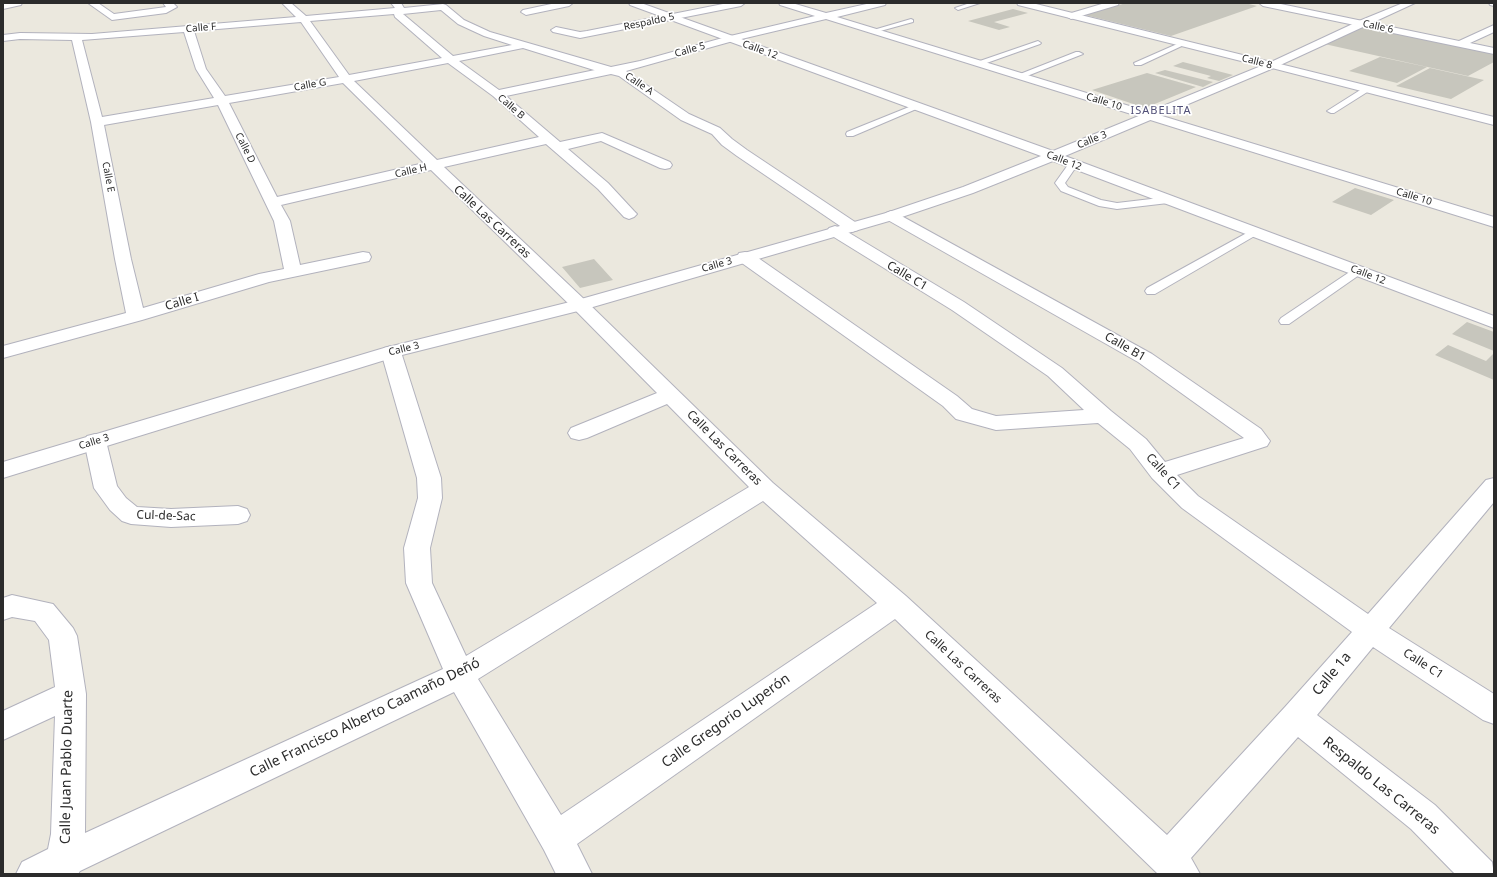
<!DOCTYPE html>
<meta charset="utf-8">
<style>
body{margin:0}
#map{position:relative;width:1497px;height:877px;overflow:hidden;background:#ebe8de;font-family:"Noto Sans",sans-serif}
canvas{display:block}
.frame{position:absolute;inset:0;border:4px solid #2b2b2b;pointer-events:none}
</style>
<div id="map">
<canvas width="1497" height="877"></canvas>
<div class="frame"></div>
</div>
<script>
const c = document.querySelector('canvas').getContext('2d');
c.lineJoin = 'round';
function paint(path, color) {
  c.fillStyle = color;
  c.fill(path, 'evenodd');
}
function strokePath(path, color, width, dash) {
  c.strokeStyle = color;
  c.lineWidth = width;
  c.lineCap = dash ? 'butt' : 'round';
  c.setLineDash(dash || []);
  c.stroke(path);
}
function drawText(font, color, halo, rows, align = 'center') {
  c.font = font + ' "Noto Sans",sans-serif';
  c.lineWidth = 3.5;
  c.setLineDash([]);
  c.textBaseline = 'middle';
  c.strokeStyle = halo;
  c.fillStyle = color;
  for (const [text, x, y, turn = 0] of rows) {
    c.save();
    c.translate(x, y);
    c.rotate((+turn || 0) * Math.PI / 180);
    c.textAlign = isNaN(turn) ? turn : align;
    if (halo) c.strokeText(text, 0, 0);
    c.fillText(text, 0, 0);
    c.restore();
  }
}
paint(new Path2D(`
 M1126 3H1245L1257 6 1171 36 1085 15Z
 M1013 9 1028 13 994 22 1010 27 999 30 968 21Z
 M1364 27 1494 53V62L1468 76 1320 43Z
 M1380 57 1427 67 1397 83 1349 71Z
 M1183 62 1233 75 1219 81 1207 78 1211 76 1173 66Z
 M1430 68 1484 80 1451 99 1396 86Z
 M1165 70 1213 82 1203 87 1155 73Z
 M1147 73 1196 87 1145 108 1092 90Z
 M1355 188 1394 200 1371 215 1332 202Z
 M594 259 613 280 580 288 562 267Z
 M1467 322 1494 332V351L1452 334Z
 M1448 345 1486 361 1494 353V380L1435 355Z`), '#c7c6bd');
const lane = new Path2D(`
 M970 3H980L958 10 955 8Z
 M911 19 913 20V22L873 33 870 31Z
 M1038 41 1041 43 1040 44 981 65H978L974 63Z
 M1184 41 1187 43 1186 44 1141 65H1135L1134 63Z
 M1076 52H1079L1083 54 1022 78H1016L1015 76Z
 M1365 87H1371L1372 89 1334 113H1331L1327 111Z
 M914 105H920L921 107 853 136H847L846 134 847 132Z
 M1073 161 1078 164 1065 183 1068 187 1101 200 1117 203 1168 197 1173 200 1168 203 1117 209 1099 206 1061 191 1055 183 1070 162Z
 M1254 229 1259 232 1258 234 1155 294H1147L1145 291 1147 288Z
 M1358 268 1362 269 1364 271 1362 273 1289 324H1281L1279 321 1281 318 1354 269Z`);
const street = new Path2D(`
 M3 3H22L21 5 3 9Z
 M88 3H98L114 14 166 7 163 3H173L177 7 166 13 112 20Z
 M282 3H291L306 16 395 8 391 3H401L404 8 443 4 446 5 464 20 490 32 611 67 640 61 726 37 815 16 780 5 779 3H792L826 13 871 3H886L885 5 837 17 1494 217V227L826 19 733 41 626 71 689 114 720 128 732 139 747 150 858 224 860 227 858 230 852 232 846 230 737 156 722 145 712 134 681 120 619 76 611 74 506 96 560 142 602 133 670 162 672 165 670 168 665 169 660 168 601 141 568 149 608 183 634 211 637 214 634 217 629 219 624 217 598 189 546 144 444 167 586 301 773 483 906 596 1167 835 1285 707 1352 632 1182 508 1152 478 1130 449 1098 423 996 430 956 419 943 406 739 261 737 257 739 253 745 252 751 253 957 396 972 409 996 416 1084 410 1048 376 952 310 829 234 827 231 829 228 835 226 841 228 964 302 1062 368 1111 411 1146 439 1165 462 1244 438 1138 362 886 219 883 216 886 213 891 211 896 213 1152 354 1261 429 1270 441 1267 446 1177 475 1198 496 1368 614 1486 480 1494 478V502L1389 628 1494 694V724L1483 720 1373 647 1317 715 1435 805 1492 862 1494 874H1455L1411 829 1298 737 1191 858 1200 874H1158L895 619 577 844 592 874H556L544 850 454 692 80 871 78 874H16L22 862 48 849 51 834 55 716 3 740V711L55 687 49 640 35 621 12 617 3 620V598L12 595 53 604 73 628 77 636 86 694 85 833 443 669 406 583 404 548 418 498 417 478 381 352 384 348 391 346 398 348 401 352 441 478 442 498 430 548 432 583 466 656 749 487 667 404 587 438 579 440 571 438 568 433 571 428 657 393 574 309 431 170 281 205 290 221 300 265 363 252 369 253 371 257 369 261 269 282 142 320 3 358V346L126 313 115 259 91 122 72 40 20 39 3 41V35L20 33 92 34 296 17ZM441 10 458 24 484 36 512 45 453 56 403 14ZM394 14 395 17 442 58 349 75 310 21ZM301 22 339 77 225 96 206 69 194 31ZM184 32 196 69 214 98 102 117 82 40ZM523 48 594 70H595L499 90 459 61ZM448 63 493 96 539 137 437 160 354 81ZM343 83 424 163 277 197 229 103ZM218 105 274 221 284 269 259 274 143 308 131 259 104 125ZM763 501 877 603 561 815 478 679Z
 M556 3H573L569 6 526 15 521 12 523 10Z
 M728 3H745L741 6 580 38 553 32 551 30 556 27 580 32 587 31Z
 M1105 3H1119L1118 5 1071 19 1066 16 1068 14Z
 M1259 3H1276L1459 41 1494 25V32L1470 43 1494 48V54L1263 6Z
 M1489 3H1494V6L1490 5Z
 M1272 62 1494 117V125L1268 67 1267 65 1268 63Z
 M95 434 103 436 106 441 117 486 126 498 137 507 171 509 238 506 247 509 250 515 247 521 238 524 171 527 131 524 122 521 110 510 94 488 84 441 87 436Z`);
const secondary = new Path2D(`
 M3 3H14L13 5 3 8Z
 M629 3H641L1053 151 1261 66 1018 5 1017 3H1032L1271 62 1359 21 1403 3H1415L1276 67 1065 156 1494 316V328L1053 161 973 193 896 219 586 309 398 356 3 478V462L384 348 574 301 886 213 963 187 1041 156 630 5Z`);
strokePath(lane, '#b2b2bd', 2);
strokePath(street, '#b2b2bd', 2);
strokePath(secondary, '#b2b2bd', 2);
paint(lane, '#fff');
paint(street, '#fff');
paint(secondary, '#fff');
drawText('10px', '#2b2b2b', '#fff', [
 ["Respaldo 5",649,22,-12],
 ["Calle 6",1378,27,12],
 ["Calle F",201,28,-5],
 ["Calle 5",690,50,-16],
 ["Calle 12",760,50,20],
 ["Calle 8",1257,62,14],
 ["Calle A",639,84,34],
 ["Calle G",310,85,-10],
 ["Calle 10",1104,102,17],
 ["Calle B",511,107,41],
 ["Calle 3",1092,140,-22],
 ["Calle D",245,148,63],
 ["Calle 12",1064,161,21],
 ["Calle H",411,171,-13],
 ["Calle E",108,177,79],
 ["Calle 10",1414,197,17],
 ["Calle 3",717,265,-16],
 ["Calle 12",1368,275,21],
 ["Calle 3",404,349,-14],
 ["Calle 3",94,442,-17]
]);
c.letterSpacing = '1px';
drawText('11px', '#504f77', '#fff', [
 ["ISABELITA",1161,111]
]);
c.letterSpacing = '0px';
drawText('12px', '#2b2b2b', '#fff', [
 ["Calle Las Carreras",492,222,43],
 ["Calle C1",907,276,31],
 ["Calle I",182,302,-17],
 ["Calle B1",1125,347,30],
 ["Calle Las Carreras",724,448,45],
 ["Calle C1",1163,472,48],
 ["Cul-de-Sac",166,516,2],
 ["Calle C1",1423,664,33],
 ["Calle Las Carreras",963,667,43]
]);
drawText('14px', '#2b2b2b', '#fff', [
 ["Calle 1a",1332,674,-50],
 ["Calle Francisco Alberto Caamaño Deñó",365,718,-26],
 ["Calle Gregorio Luperón",726,721,-35],
 ["Calle Juan Pablo Duarte",67,767,-89],
 ["Respaldo Las Carreras",1381,786,39]
]);
</script>
